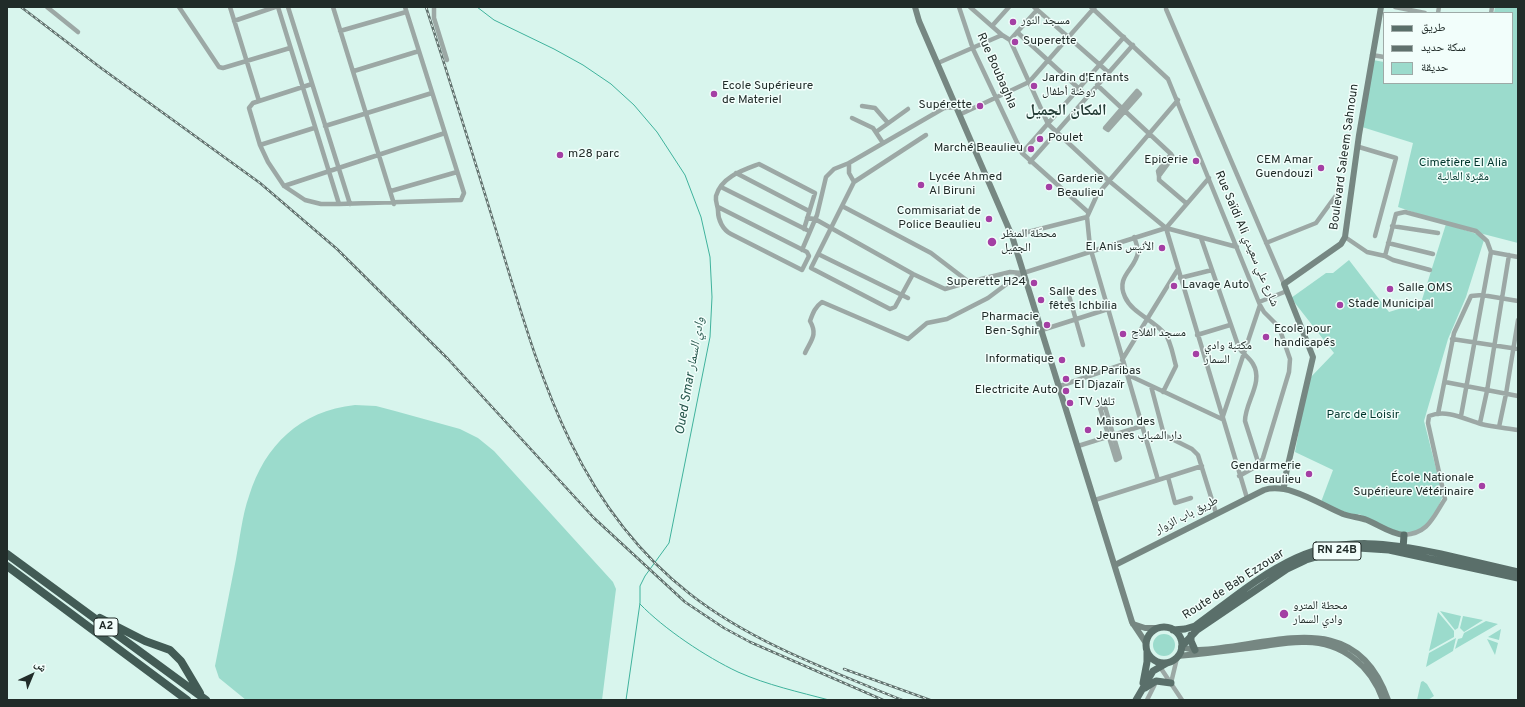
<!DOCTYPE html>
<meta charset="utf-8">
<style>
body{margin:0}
#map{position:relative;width:1525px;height:707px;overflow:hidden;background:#d8f5ed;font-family:Overpass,"Noto Naskh Arabic",sans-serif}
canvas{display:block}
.frame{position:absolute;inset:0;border:8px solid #212c29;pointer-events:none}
.legend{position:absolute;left:1383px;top:12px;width:130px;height:72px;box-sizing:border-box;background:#f2fefb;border:1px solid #9eaaa7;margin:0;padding:5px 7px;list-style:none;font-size:12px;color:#212c29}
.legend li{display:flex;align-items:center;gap:8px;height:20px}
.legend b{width:20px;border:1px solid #9eaaa7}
.north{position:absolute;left:12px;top:655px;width:40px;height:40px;-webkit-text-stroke:3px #f2fefb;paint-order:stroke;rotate:44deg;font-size:11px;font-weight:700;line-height:16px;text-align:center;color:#212c29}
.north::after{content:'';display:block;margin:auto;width:14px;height:18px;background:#212c29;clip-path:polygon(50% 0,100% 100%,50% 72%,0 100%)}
</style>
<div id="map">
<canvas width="1525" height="707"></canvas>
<div class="frame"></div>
<ul class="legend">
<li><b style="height:5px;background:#5a6f6a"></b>طريق</li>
<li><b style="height:5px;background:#60716d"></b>سكة حديد</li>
<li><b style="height:11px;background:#9bdbcc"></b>حديقة</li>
</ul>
<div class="north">ش</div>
</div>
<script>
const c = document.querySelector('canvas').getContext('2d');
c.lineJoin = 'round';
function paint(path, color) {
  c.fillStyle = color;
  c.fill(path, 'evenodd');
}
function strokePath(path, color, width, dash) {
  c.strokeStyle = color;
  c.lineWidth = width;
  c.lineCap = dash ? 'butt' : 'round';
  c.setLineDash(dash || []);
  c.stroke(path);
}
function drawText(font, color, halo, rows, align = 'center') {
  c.font = font + ' Overpass,"Noto Naskh Arabic",sans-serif';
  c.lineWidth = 3;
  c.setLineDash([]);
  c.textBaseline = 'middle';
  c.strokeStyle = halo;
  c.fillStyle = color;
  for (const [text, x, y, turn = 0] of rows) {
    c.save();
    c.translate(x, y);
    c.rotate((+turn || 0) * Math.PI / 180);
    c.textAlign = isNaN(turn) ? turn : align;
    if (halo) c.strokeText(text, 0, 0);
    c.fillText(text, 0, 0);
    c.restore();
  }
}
paint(new Path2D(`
 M1495 7H1518V243L1460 228 1398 207 1413 143 1362 127 1373 60 1384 62V83H1512V13H1494Z
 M1446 224 1477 234 1484 240 1466 297 1448 339 1424 421 1443 496C1438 506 1432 525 1421 531 1406 540 1374 521 1359 514L1354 517 1321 502 1333 470 1295 452 1308 380 1334 353 1291 298 1326 273H1333L1349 260 1389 312 1402 308 1420 306Z
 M355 405 376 406 395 411 460 429 478 438 494 451 613 582 616 589 602 700H246L219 678 215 666C222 630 229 595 236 559 240 538 242 516 249 496 265 445 300 411 355 405Z
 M1440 611 1461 616 1458 628 1455 630Z
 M1438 612 1454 631V637L1429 651Z
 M1463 616 1483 620 1464 632 1460 628Z
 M1486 621 1498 624 1455 649 1458 639 1462 638 1464 633Z
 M1501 629 1499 640 1488 637Z
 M1153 645a11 11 0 1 1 22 0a11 11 0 1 1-22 0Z
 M1456 638 1453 651 1426 667 1429 653Z
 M1487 639 1498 643 1495 655Z
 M1423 681 1427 684 1434 696 1428 700H1417L1421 682Z`), '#9bdbcc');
strokePath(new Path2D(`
 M477 7 494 20 554 49 583 65 611 84 634 105 657 132 685 175 701 217 710 257 712 297 710 337 669 543 645 576 640 586V603L626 700
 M640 604C664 629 706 657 738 672 767 685 799 692 829 700`), '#3fb29c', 1);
strokePath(new Path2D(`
 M47 7 78 32
 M179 7 219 67 223 68 290 48
 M230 7 259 101
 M278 7 339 204
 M288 7 350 204
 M333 7 394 204
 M434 7V18L447 60
 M959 7 973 49 1022 153 1088 212
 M970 7 1002 35 1010 40 1048 124 1108 180 1166 228 1247 498
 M1034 7 1108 72
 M1091 7 1168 79 1260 305 1264 312 1276 324 1281 333 1290 359 1289 372 1263 458 1259 465 1239 476
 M1395 7 1425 13
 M1166 9 1284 284
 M1438 13 1439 7
 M1491 13 1492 7
 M234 21 275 7
 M992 26 1009 7
 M340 31 406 12
 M1017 32 1087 96
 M1010 40 1037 10
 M1372 55 1384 57
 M938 63 1002 35
 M354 71 419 51
 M312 84 253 103 249 108 260 145 268 162 284 186 305 200 321 204H339L461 200 464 193 405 7
 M1097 85 1171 154 1173 157 1159 176V180L1186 203
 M1137 91 1140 94 1108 130 1105 128Z
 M862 106 875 108 888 123
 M961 114 1029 82 1095 7
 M852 118 873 128 883 143
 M325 126 432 93
 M876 132 908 109
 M260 145 314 128
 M1359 147 1396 158 1375 236
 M1022 153 1124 37
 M1030 162 1133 45
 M736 173 809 211
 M1159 176 1158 171 1171 154
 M854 182 849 173V163L944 108 958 107
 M284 186 445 133
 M721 187 807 230
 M391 191 457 172
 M842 206 931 253 969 282 1010 272 1022 273
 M718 207 807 252 809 256 802 270 731 234C723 230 718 220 718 211 718 206 715 202 716 196 721 177 743 170 759 164L815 193 804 229
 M807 218 815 219 913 274 945 289 969 282
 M1392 226 1438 233
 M1166 228 1237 247
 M1166 228 1209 178
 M1012 236 1087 217
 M1134 237C1136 242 1138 248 1138 252 1136 269 1115 276 1125 297 1132 313 1154 320 1165 334 1171 341 1173 356 1176 366L1163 392
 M1345 237 1367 252 1385 256 1396 214 1405 212 1476 231 1487 241 1491 252 1461 416
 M1201 238 1239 348C1243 354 1250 358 1253 364 1264 382 1245 402 1245 421L1259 465
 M1266 243 1316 223 1340 190
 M1388 243 1433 254
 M802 250 817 215 826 177 834 169 849 163
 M1491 252 1518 257
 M818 254 908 298
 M1385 256 1393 260 1430 270
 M913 274 895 307 890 309 811 268 854 182 926 135
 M1180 278 1212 270
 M1068 292 1083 345
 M1259 302 1287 291
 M1042 330 1108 309
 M1197 335 1230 325
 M1452 339 1518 349
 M805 353C811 340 818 335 810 321 813 313 815 307 822 302L908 339 927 323 947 319 988 298 1020 274 1166 228
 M1122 360 1178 269
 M1126 374 1222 419 1260 305
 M1445 382 1518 396
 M1060 386 1124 364
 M1151 386 1164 435 1192 449 1198 455 1216 513
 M1105 407 1120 458 1116 460 1100 408Z
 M1438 414 1454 333 1471 296 1482 295 1518 301
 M1480 423 1487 391 1509 255
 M1499 427 1506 394 1518 320
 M1078 446 1142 426
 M1168 477 1175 503 1191 498
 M1158 480 1090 247 1087 217 1097 195 1178 100
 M1095 500 1202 466
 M1404 535C1429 533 1433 517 1445 499L1428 423 1429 416C1447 409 1464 419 1481 424 1493 427 1506 428 1518 430
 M1156 661 1182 700
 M1171 683 1177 658
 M1147 700 1156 682`), '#9ca8a5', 4.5);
strokePath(new Path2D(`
 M915 7 919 21 1012 236 1132 622 1146 643
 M1284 488 1285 478 1313 357 1284 284 1341 244 1345 237 1359 135 1381 7
 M1115 565 1264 490C1288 482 1321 505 1343 514 1351 517 1359 517 1367 520 1379 525 1391 534 1404 535
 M1133 624 1145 628H1158
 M1181 647C1187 648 1193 651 1199 650 1271 647 1355 604 1388 700
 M1178 656C1204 654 1231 650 1257 647 1273 645 1289 641 1306 642 1342 642 1371 666 1383 700`), '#768782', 6);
strokePath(new Path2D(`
 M1403 549 1404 535
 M1146 645a18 18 0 1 1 36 0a18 18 0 1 1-36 0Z
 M1173 630 1185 629 1195 626C1227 603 1259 575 1296 558 1344 536 1391 543 1441 554 1467 560 1492 566 1518 572
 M1191 635V641L1195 650
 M1182 646 1197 630 1287 569 1306 560 1337 551 1358 548 1389 550 1518 578
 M1143 683 1147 662V652
 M1145 688 1156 681 1171 683
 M1136 700 1153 671 1167 663`), '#5a6f6a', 7);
strokePath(new Path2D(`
 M7 554 206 700
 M7 566 187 700
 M100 618 145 641 170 650 181 661 200 693`), '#425b55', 8);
const rail = new Path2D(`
 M21 7 101 68 260 183 337 249 448 359 594 518 685 602 724 628 750 642 883 700
 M426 7C450 81 473 155 496 230 538 367 571 501 690 594 751 642 831 671 902 700
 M844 669 930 700`);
strokePath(rail, '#60716d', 2.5);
strokePath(rail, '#f2fefb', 1, [3]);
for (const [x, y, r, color] of [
 [1013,22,4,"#a43fa4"],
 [1015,42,4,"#a43fa4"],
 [1034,86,4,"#a43fa4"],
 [714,94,4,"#a43fa4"],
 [980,106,4,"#a43fa4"],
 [1040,139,4,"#a43fa4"],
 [1031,149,4,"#a43fa4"],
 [560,155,4,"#a43fa4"],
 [1196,161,4,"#a43fa4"],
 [1321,168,4,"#a43fa4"],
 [921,185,4,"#a43fa4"],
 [1049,187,4,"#a43fa4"],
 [989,219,4,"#a43fa4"],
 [992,242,5,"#a43fa4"],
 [1162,248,4,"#a43fa4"],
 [1034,283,4,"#a43fa4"],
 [1174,286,4,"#a43fa4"],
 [1390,289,4,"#a43fa4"],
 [1041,300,4,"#a43fa4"],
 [1340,305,4,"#a43fa4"],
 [1047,325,4,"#a43fa4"],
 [1123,334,4,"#a43fa4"],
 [1266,337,4,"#a43fa4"],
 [1196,354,4,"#a43fa4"],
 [1062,360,4,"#a43fa4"],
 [1066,379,4,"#a43fa4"],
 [1066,391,4,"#a43fa4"],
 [1070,403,4,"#a43fa4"],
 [1088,430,4,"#a43fa4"],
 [1309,474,4,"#a43fa4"],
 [1482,486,4,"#a43fa4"],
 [1284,614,5,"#a43fa4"]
]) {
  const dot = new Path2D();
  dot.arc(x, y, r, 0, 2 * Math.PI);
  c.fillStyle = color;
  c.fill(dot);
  strokePath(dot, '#f2fefb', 1.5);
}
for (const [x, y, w] of [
 [1337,551,48],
 [106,627,24]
]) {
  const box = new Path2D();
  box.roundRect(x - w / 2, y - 9, w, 18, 3);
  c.fillStyle = '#f2fefb';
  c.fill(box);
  strokePath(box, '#212c29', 1);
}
drawText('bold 11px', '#212c29', null, [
 ["RN 24B",1337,551],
 ["A2",106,627]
]);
drawText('12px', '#212c29', '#f2fefb', [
 ["مسجد النور",1021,22],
 ["Superette",1023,42],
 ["Jardin d'Enfants",1042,79],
 ["روضة أطفال",1042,93],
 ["Ecole Supérieure",722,87],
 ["de Materiel",722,101],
 ["Supérette",972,106,"right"],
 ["Poulet",1048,139],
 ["Marché Beaulieu",1023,149,"right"],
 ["m28 parc",568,155],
 ["Epicerie",1188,161,"right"],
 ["CEM Amar",1313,161,"right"],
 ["Guendouzi",1313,175,"right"],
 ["Lycée Ahmed",929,178],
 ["Al Biruni",929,192],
 ["Garderie",1057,180],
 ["Beaulieu",1057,194],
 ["Commisariat de",981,212,"right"],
 ["Police Beaulieu",981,226,"right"],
 ["محطّة المنظر",1001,235],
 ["الجميل",1001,249],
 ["El Anis الأنيس",1154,248,"right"],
 ["Superette H24",1026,283,"right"],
 ["Lavage Auto",1182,286],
 ["Salle OMS",1398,289],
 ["Salle des",1049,293],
 ["fêtes Ichbilia",1049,307],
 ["Stade Municipal",1348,305],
 ["Pharmacie",1039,318,"right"],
 ["Ben-Sghir",1039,332,"right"],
 ["Ecole pour",1274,330],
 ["handicapés",1274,344],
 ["مسجد الفلاح",1131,334],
 ["مكتبة وادي",1204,347],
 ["السمار",1204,361],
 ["Informatique",1054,360,"right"],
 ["BNP Paribas",1074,372],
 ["El Djazaïr",1074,386],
 ["Electricite Auto",1058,391,"right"],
 ["TV تلفاز",1078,403],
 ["Maison des",1096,423],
 ["Jeunes دار الشباب",1096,437],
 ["Gendarmerie",1301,467,"right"],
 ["Beaulieu",1301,481,"right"],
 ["École Nationale",1474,479,"right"],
 ["Supérieure Vétérinaire",1474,493,"right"],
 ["محطة المترو",1293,607],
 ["وادي السمار",1293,621]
], 'left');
drawText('12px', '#212c29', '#f2fefb', [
 ["Rue Boubaghla",996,71,66],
 ["Boulevard Saleem Sahnoun",1345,157,-82],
 ["Rue Saïdi Ali شارع علي سعيدي",1246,239,67],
 ["طريق باب الزوار",1187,516,-27],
 ["Route de Bab Ezzouar",1234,585,-33]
]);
drawText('12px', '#00362d', '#f2fefb', [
 ["Cimetière El Alia",1463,164],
 ["مقبرة العالية",1463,178],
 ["Parc de Loisir",1363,416]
]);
drawText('italic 13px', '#25554b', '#f2fefb', [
 ["Oued Smar وادي السمار",691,376,-80]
]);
drawText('bold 16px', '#28403a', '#f2fefb', [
 ["المكان الجميل",1066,112]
]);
</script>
